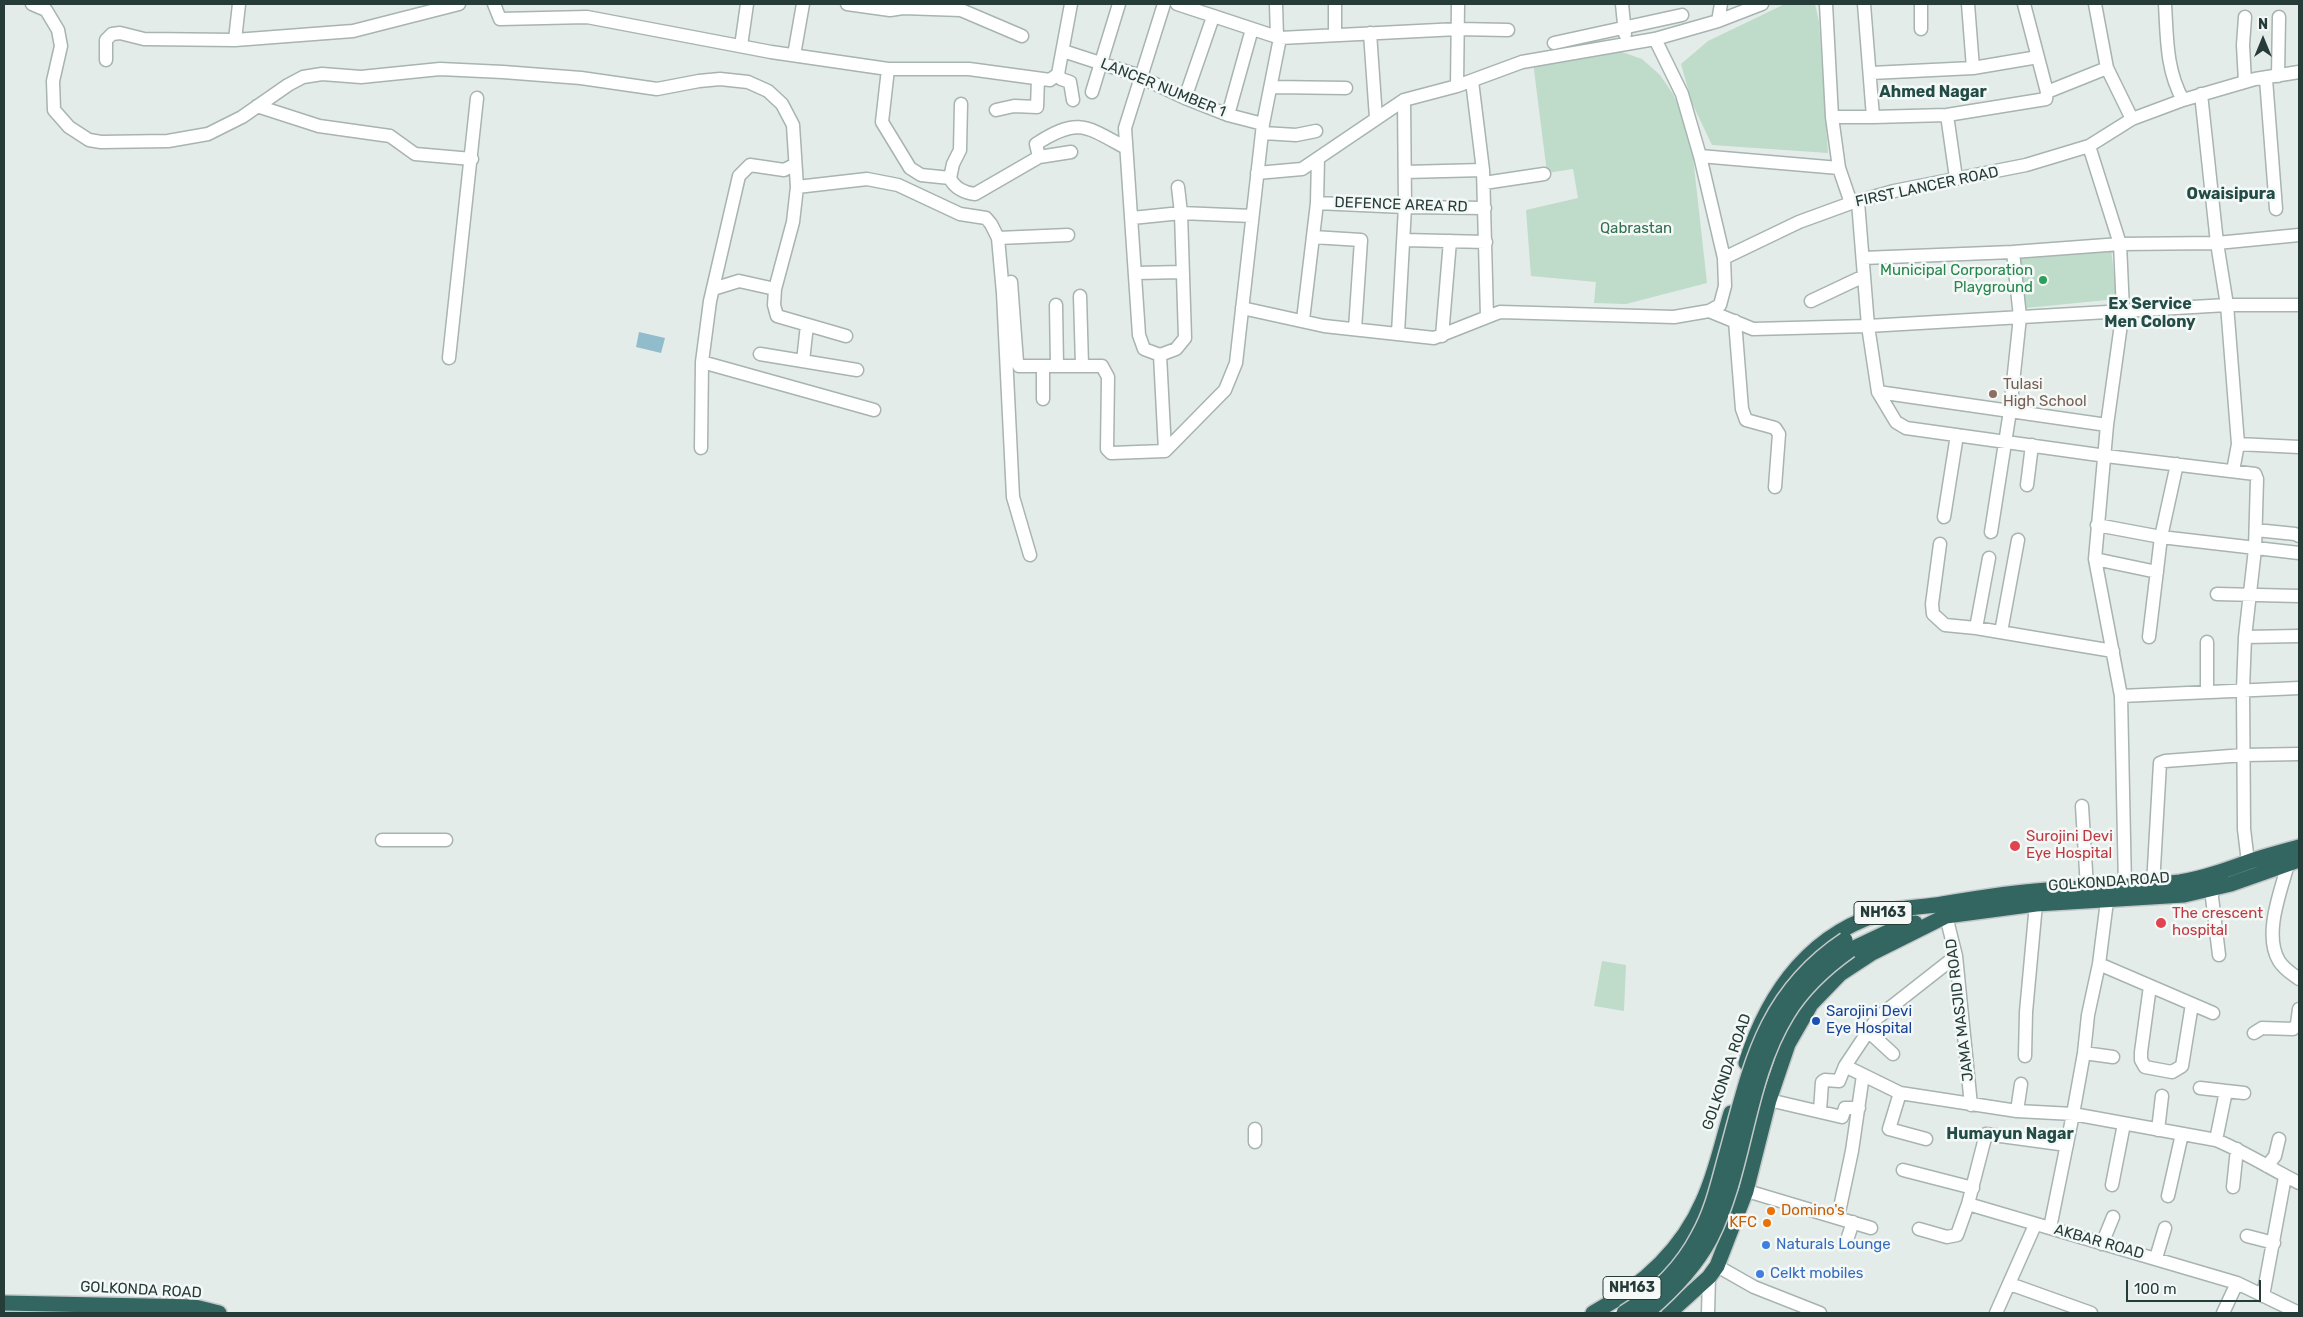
<!DOCTYPE html>
<style>
body{margin:0}
#map{position:relative;width:2303px;height:1317px;overflow:hidden;background:#e4ece9;font-family:Rubik,sans-serif}
canvas{display:block}
.frame{position:absolute;inset:0;border:5px solid #253c39;pointer-events:none}
.north{position:absolute;left:2238px;top:15px;width:50px;height:50px;-webkit-text-stroke:4px #f4f9f7;paint-order:stroke;rotate:0deg;font-size:14px;font-weight:700;line-height:20px;text-align:center;color:#253c39}
.north::after{content:'';display:block;margin:auto;width:18px;height:22px;background:#253c39;clip-path:polygon(50% 0,100% 100%,50% 72%,0 100%)}
.scale{position:absolute;left:2126px;top:1280px;width:135px;height:22px;box-sizing:border-box;border:2px solid #253c39;border-top:0;padding-left:6px;font-size:15px;line-height:18px;white-space:nowrap;color:#253c39;-webkit-text-stroke:4px #f4f9f7;paint-order:stroke}
</style>
<div id="map">
<canvas width="2303" height="1317"></canvas>
<div class="frame"></div>
<div class="north">N</div>
<div class="scale">100 m</div>
</div>
<script>
const c = document.querySelector('canvas').getContext('2d');
c.lineJoin = 'round';
function paint(path, color) {
  c.fillStyle = color;
  c.fill(path, 'evenodd');
}
function strokePath(path, color, width, dash) {
  c.strokeStyle = color;
  c.lineWidth = width;
  c.lineCap = dash ? 'butt' : 'round';
  c.setLineDash(dash || []);
  c.stroke(path);
}
function drawText(font, color, halo, rows, align = 'center') {
  c.font = font + ' Rubik,sans-serif';
  c.lineWidth = 5;
  c.setLineDash([]);
  c.textBaseline = 'middle';
  c.strokeStyle = halo;
  c.fillStyle = color;
  for (const [text, x, y, turn = 0] of rows) {
    c.save();
    c.translate(x, y);
    c.rotate((+turn || 0) * Math.PI / 180);
    c.textAlign = isNaN(turn) ? turn : align;
    if (halo) c.strokeText(text, 0, 0);
    c.fillText(text, 0, 0);
    c.restore();
  }
}
paint(new Path2D(`
 M1785 4H1815L1819 22 1828 153 1712 145 1692 103 1681 64 1708 41Z
 M1619 51 1642 59 1660 75 1673 94 1690 130 1707 283 1626 304 1594 303 1596 282 1531 276 1526 210 1578 198 1573 169 1547 173 1533 62Z
 M2111 249 2117 299 2026 308 2019 256Z
 M1602 961 1626 965 1624 1011 1594 1006Z`), '#bfdbca');
paint(new Path2D(`
 M639 332 665 338 661 353 636 347Z`), '#91bccc');
const minor = new Path2D(`
 M32 4 46 10 58 30 61 46 53 81 54 110 69 127 89 140 101 142 168 141 208 134 242 117 288 85 303 77 322 74 361 77 440 69 503 72 581 78 657 89 699 81 720 79 748 82 768 91 782 104 793 125 797 187 793 222 775 289 774 305 777 316 846 336
 M494 4 500 19 587 17 771 52 888 69H969L1050 80 1058 74 1071 4
 M847 4 890 10 903 8 961 10 1022 36
 M1164 4 1125 128 1139 335 1144 349 1160 355 1176 349 1185 338 1181 213 1178 187
 M1177 4 1280 38 1458 29 1508 30
 M1276 4 1277 37
 M1335 4V34
 M1622 4 1625 34
 M1826 4 1832 117 1839 168 1851 203
 M1864 4 1873 117 1947 115 2046 99 2047 92
 M1921 4V29
 M1968 4 1973 68
 M2024 4 2047 92 2107 68
 M2095 4 2107 68 2132 119
 M2165 4C2167 37 2166 70 2183 100
 M2245 17 2243 45 2245 82
 M1718 21 1721 4
 M1370 33 1376 118
 M1655 39 1682 94 1700 156 1724 258
 M235 40 239 4
 M1554 43 1682 15
 M741 46 747 4
 M1063 51 1134 74 1185 98 1228 115 1263 124
 M794 55 803 4
 M106 60V40L112 34 120 33 144 39 235 40 353 31 459 4
 M888 69 882 122 910 168 921 175 950 178C954 188 965 193 975 194L1039 157 1071 152
 M1871 73 1973 68 2038 57
 M1058 74 1061 79 1070 82 1073 100
 M2278 76 2279 17
 M2266 79 2276 209
 M1472 81 1483 170 1487 317
 M1457 86 1458 4
 M1272 87 1346 88
 M1092 92 1119 4
 M2201 94 2217 243 2227 305 2238 444 2233 471
 M1185 98 1213 17
 M257 106 319 126 390 136 415 154 472 159
 M996 110 1014 106 1037 107 1038 79
 M1228 115 1252 29
 M1947 115 1956 178
 M1832 117H1873
 M1263 133 1296 135 1316 131
 M2089 146 2120 244 2123 310 2107 425 2095 559 2121 696 2125 887
 M1700 156 1839 168
 M1039 157 1036 144C1078 117 1086 126 1126 148
 M1405 172 1483 170
 M1257 173 1302 169 1404 100 1457 86 1522 62 1655 39 1718 21 1762 4
 M950 178 953 164 960 150 961 104
 M1484 183 1544 174
 M797 187 867 179 898 185 960 214 986 218 991 224 998 238 1003 293 1013 497 1030 555
 M1858 202 1868 326 1878 392 2107 425
 M1317 203 1405 207 1485 208
 M1132 218 1181 213 1252 216
 M1313 237 1361 240 1355 329
 M998 238 1068 235
 M1404 240 1486 242
 M1863 258 2013 252 2120 244 2217 243 2299 235
 M1136 273 1182 272
 M1011 282 1017 362 1019 366H1102L1108 377 1107 449 1111 453 1165 451 1225 390 1236 363 1263 124 1280 38
 M713 289 739 281 775 289
 M1080 296 1082 365
 M1811 301 1864 276
 M1056 305 1057 366
 M1242 308 1324 326 1434 338 1500 312 1674 317 1709 311 1720 305 1725 286 1724 258 1799 222 1851 203 1894 191 2026 165 2089 146 2132 119 2183 100 2255 79 2299 72
 M1709 311 1753 329 1868 326 2227 305H2299
 M1303 320 1317 203 1318 158
 M1735 321 1742 409 1746 420 1775 428 1779 434 1775 487
 M1398 333 1405 207 1404 100
 M1442 336 1450 241
 M760 354 857 370
 M1160 355 1165 451
 M449 358 477 98
 M803 361 807 325
 M702 362 874 410
 M1878 392 1896 422 1906 428 2106 456 2255 474 2257 479 2255 549 2245 637 2243 689 2244 829 2248 862
 M1043 399V367
 M2238 444 2299 447
 M701 448 702 362 710 301 739 176 750 165 784 170 794 165
 M2027 485 2032 445
 M1944 517 1957 435
 M2097 525 2161 537 2299 553
 M2256 530 2295 534 2299 536
 M1991 532 2010 411 2020 317 2013 252
 M1940 544 1932 604 1933 614 1945 625 1976 628 2113 651
 M2095 559 2157 572
 M2217 594 2299 596
 M1976 628 1989 558
 M2001 632 2018 540
 M2149 637 2161 537 2177 464
 M2245 637 2299 636
 M2207 691V642
 M2121 696 2299 688
 M2082 806 2087 888
 M382 840H446
 M2288 864C2281 891 2263 934 2279 961 2284 969 2292 974 2299 979
 M2153 885 2160 763 2165 761 2244 755 2299 754
 M2211 889 2219 955
 M1946 916 1956 956 1971 1105
 M2099 964 2213 1013
 M2150 986 2141 1052V1060L2145 1067 2172 1072 2182 1066 2192 1004
 M1868 1031 1893 1054
 M2254 1033 2262 1028 2293 1029 2297 1024 2299 1009
 M2084 1053 2113 1057
 M2025 1056 2026 1012 2036 904
 M1845 1066 1900 1093 2017 1111 2073 1114 2216 1140C2245 1152 2271 1169 2299 1183
 M2200 1088 2226 1091
 M1900 1093 1889 1129 1926 1139
 M1769 1100 1842 1117 1845 1108H1859
 M1820 1111 1822 1082 1825 1080 1839 1081 1845 1066 1877 1018 1956 956
 M2017 1111 2021 1084
 M2158 1130 2162 1096
 M2216 1140 2226 1091 2244 1093
 M1255 1142V1129
 M2067 1145 1986 1134 1968 1204 2237 1283 2299 1313
 M2267 1166 2275 1156 2279 1139
 M1903 1170 1973 1188
 M2112 1185 2124 1124
 M2233 1187 2237 1149
 M1737 1188 1871 1228
 M2168 1196 2182 1134
 M1838 1217 1852 1151 1863 1075
 M2050 1228 2073 1114 2084 1053 2088 1015 2099 964 2107 901
 M1919 1229 1947 1237 1957 1235 1968 1204
 M2247 1236 2274 1243
 M1846 1243 1853 1222
 M2102 1244 2113 1217
 M2156 1258 2165 1228
 M1717 1266 1754 1287 1820 1313
 M2010 1284 2091 1313
 M2263 1296 2285 1177
 M1708 1313 1709 1277
 M1996 1313 2035 1225
 M2223 1313 2237 1283`);
const highway = new Path2D(`
 M1850 950 1888 932 1915 923
 M1746 1063C1769 990 1813 930 1890 911 1907 907 1925 907 1942 904 1977 898 2012 892 2047 890 2092 887 2136 887 2180 882 2204 878 2226 870 2248 862 2265 856 2282 852 2299 847
 M4 1303 195 1307 219 1313
 M1593 1313C1641 1287 1681 1252 1703 1201 1716 1173 1722 1142 1731 1113
 M1669 1313 1709 1277 1717 1266 1746 1191 1769 1100 1788 1044 1811 1004 1840 974 1872 953 1946 916 2036 904 2184 895 2231 884 2299 860`);
strokePath(minor, '#a7b4b1', 15);
strokePath(highway, '#c2c8c8', 18);
strokePath(minor, '#fff', 12);
strokePath(highway, '#346661', 15);
const highwayBridge = new Path2D(`
 M1624 1313C1655 1294 1682 1268 1699 1235 1712 1212 1718 1186 1725 1160 1750 1071 1761 996 1845 940
 M1646 1313C1671 1292 1694 1269 1710 1239 1746 1168 1745 1082 1787 1014 1803 988 1826 967 1850 950`);
strokePath(highwayBridge, '#c2c8c8', 18, []);
strokePath(highwayBridge, '#346661', 15);
for (const [x, y, r, color] of [
 [2043,280,5,"#2e9e5b"],
 [1993,394,5,"#8d6e63"],
 [2015,846,6,"#e0444e"],
 [2161,923,6,"#e0444e"],
 [1816,1021,5,"#1a4fb4"],
 [1771,1211,5,"#e8710a"],
 [1767,1223,5,"#e8710a"],
 [1766,1245,5,"#3f7fe0"],
 [1760,1274,5,"#3f7fe0"]
]) {
  const dot = new Path2D();
  dot.arc(x, y, r, 0, 2 * Math.PI);
  c.fillStyle = color;
  c.fill(dot);
  strokePath(dot, '#f4f9f7', 2);
}
for (const [x, y, w] of [
 [1883,913,58],
 [1632,1288,58]
]) {
  const box = new Path2D();
  box.roundRect(x - w / 2, y - 11.5, w, 23, 4);
  c.fillStyle = '#f4f9f7';
  c.fill(box);
  strokePath(box, '#253c39', 1);
}
drawText('bold 14px', '#253c39', null, [
 ["NH163",1883,913],
 ["NH163",1632,1288]
]);
drawText('15px', '#253c39', '#f4f9f7', [
 ["LANCER NUMBER 1",1163,88,22],
 ["FIRST LANCER ROAD",1927,187,-12],
 ["DEFENCE AREA RD",1401,205,2],
 ["GOLKONDA ROAD",2109,882,-4],
 ["JAMA MASJID ROAD",1960,1010,-97],
 ["GOLKONDA ROAD",1727,1072,-71],
 ["AKBAR ROAD",2099,1242,16],
 ["GOLKONDA ROAD",141,1290,3]
]);
drawText('15px', '#336f51', '#f4f9f7', [
 ["Qabrastan",1636,229]
]);
drawText('15px', '#27864d', '#f4f9f7', [
 ["Municipal Corporation",2033,271],
 ["Playground",2033,288]
], 'right');
drawText('15px', '#785e54', '#f4f9f7', [
 ["Tulasi",2003,385],
 ["High School",2003,402]
], 'left');
drawText('15px', '#be3a42', '#f4f9f7', [
 ["Surojini Devi",2026,837],
 ["Eye Hospital",2026,854],
 ["The crescent",2172,914],
 ["hospital",2172,931]
], 'left');
drawText('15px', '#164399', '#f4f9f7', [
 ["Sarojini Devi",1826,1012],
 ["Eye Hospital",1826,1029]
], 'left');
drawText('15px', '#c56008', '#f4f9f7', [
 ["Domino's",1781,1211],
 ["KFC",1757,1223,"right"]
], 'left');
drawText('15px', '#366cbe', '#f4f9f7', [
 ["Naturals Lounge",1776,1245],
 ["Celkt mobiles",1770,1274]
], 'left');
drawText('bold 16px', '#234c47', '#f4f9f7', [
 ["Ahmed Nagar",1933,92],
 ["Owaisipura",2231,194],
 ["Ex Service",2150,304],
 ["Men Colony",2150,322],
 ["Humayun Nagar",2010,1134]
]);
</script>
